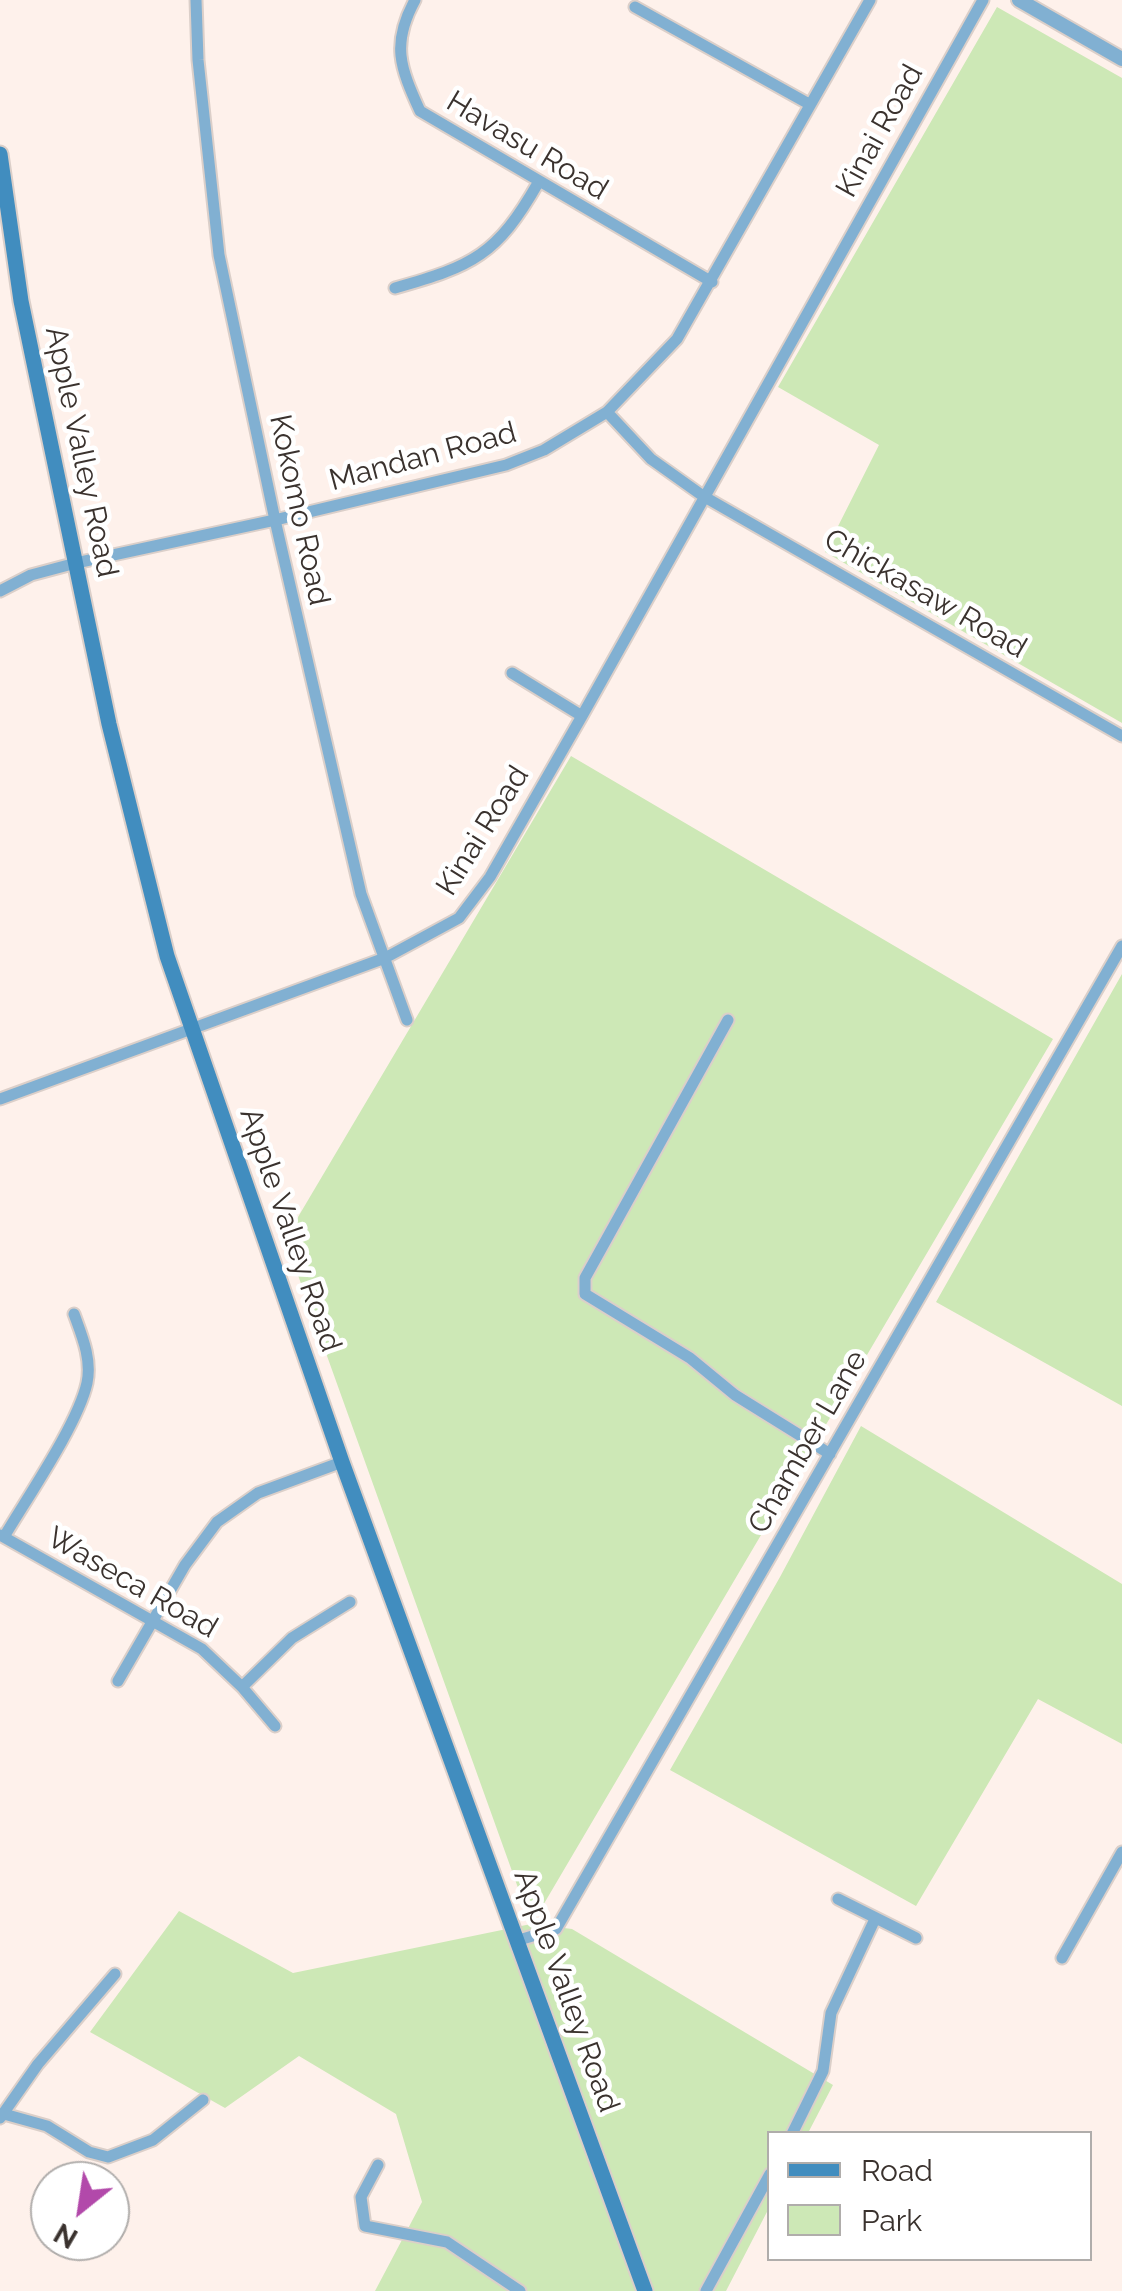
<!DOCTYPE html>
<style>
body{margin:0}
#map{position:relative;width:1122px;height:2291px;overflow:hidden;background:#fef1eb;font-family:Raleway,sans-serif}
canvas{display:block}
.legend{position:absolute;left:767px;top:2131px;width:325px;height:130px;box-sizing:border-box;background:#fff;border:2px solid #b0adab;margin:0;padding:12px 18px;list-style:none;font-size:30px;color:#3a322e}
.legend li{display:flex;align-items:center;gap:20px;height:50px}
.legend b{width:50px;border:2px solid #b0adab}
.north{position:absolute;left:30px;top:2161px;width:100px;height:100px;box-sizing:border-box;background:#fff;border:2px solid #b0adab;border-radius:50%;rotate:210deg;font-size:28px;font-weight:700;line-height:40px;text-align:center;color:#3a322e}
.north::after{content:'';display:block;margin:auto;width:35px;height:45px;background:#b249aa;clip-path:polygon(50% 0,100% 100%,50% 72%,0 100%)}
</style>
<div id="map">
<canvas width="1122" height="2291"></canvas>
<ul class="legend">
<li><b style="height:12px;background:#418dbf"></b>Road</li>
<li><b style="height:28px;background:#cde8b6"></b>Park</li>
</ul>
<div class="north">N</div>
</div>
<script>
const c = document.querySelector('canvas').getContext('2d');
c.lineJoin = 'round';
function paint(path, color) {
  c.fillStyle = color;
  c.fill(path, 'evenodd');
}
function strokePath(path, color, width, dash) {
  c.strokeStyle = color;
  c.lineWidth = width;
  c.lineCap = dash ? 'butt' : 'round';
  c.setLineDash(dash || []);
  c.stroke(path);
}
function drawText(font, color, halo, rows, align = 'center') {
  c.font = font + ' Raleway,sans-serif';
  c.lineWidth = 9;
  c.setLineDash([]);
  c.textBaseline = 'middle';
  c.strokeStyle = halo;
  c.fillStyle = color;
  for (const [text, x, y, turn = 0] of rows) {
    c.save();
    c.translate(x, y);
    c.rotate((+turn || 0) * Math.PI / 180);
    c.textAlign = isNaN(turn) ? turn : align;
    if (halo) c.strokeText(text, 0, 0);
    c.fillText(text, 0, 0);
    c.restore();
  }
}
paint(new Path2D(`
 M997 7 1122 78V723L825 552 879 445 778 387Z
 M571 756 1053 1039 532 1924 572 1929 833 2085 808 2133 770 2134 769 2208 726 2291H375L422 2202 396 2114 299 2056 225 2108 90 2032 179 1911 293 1973 531 1924 285 1239Z
 M1122 974V1406L936 1302Z
 M861 1426 1122 1584V1744L1038 1699 916 1906 670 1770 780 1577Z`), '#cde8b6');
const minor = new Path2D(`
 M196 0 198 60 219 255 275 520 361 894 407 1020
 M415 0C391 44 400 67 420 111L712 282
 M635 7 809 104
 M395 288C473 266 497 255 538 183
 M607 412 651 459 703 496 1122 736
 M0 591 31 575 76 563 275 520 506 465 544 450 607 412 677 339 870 0
 M512 673 582 716
 M728 1020 585 1278V1294L690 1358 735 1395 830 1454
 M0 1099 385 958 459 918 490 877 582 716 983 0
 M0 1535 202 1649 242 1687 275 1726
 M4 1537C27 1498 78 1424 87 1383 92 1359 82 1336 74 1314
 M118 1681 185 1565 217 1522 258 1493 342 1462
 M242 1687 292 1638 350 1602
 M838 1899 916 1938
 M519 1940 556 1929 1122 946
 M1062 1958 1122 1852
 M4 2114 47 2126 89 2152 108 2157 153 2140 203 2100
 M0 2118 38 2064 115 1974
 M792 2134 823 2071 831 2013 875 1919
 M378 2165 361 2197 365 2226 447 2242 520 2291
 M706 2291 770 2174`);
const tertiary = new Path2D(`
 M1019 0 1122 59`);
const secondary = new Path2D(`
 M0 154 21 301 109 724 167 956 342 1462 645 2291`);
strokePath(minor, '#dbcfc9', 15);
strokePath(tertiary, '#dbcfc9', 18);
strokePath(secondary, '#dbcfc9', 19);
strokePath(minor, '#81b0d2', 11);
strokePath(tertiary, '#81b0d2', 14);
strokePath(secondary, '#418dbf', 15);
drawText('30px', '#3a322e', '#fff', [
 ["Kinai Road",880,131,-61],
 ["Havasu Road",527,146,31],
 ["Apple Valley Road",81,452,78],
 ["Mandan Road",423,457,-15],
 ["Kokomo Road",299,510,78],
 ["Chickasaw Road",925,594,30],
 ["Kinai Road",483,831,-58],
 ["Apple Valley Road",290,1230,71],
 ["Chamber Lane",808,1442,-60],
 ["Waseca Road",132,1583,30],
 ["Apple Valley Road",566,1991,70]
]);
</script>
